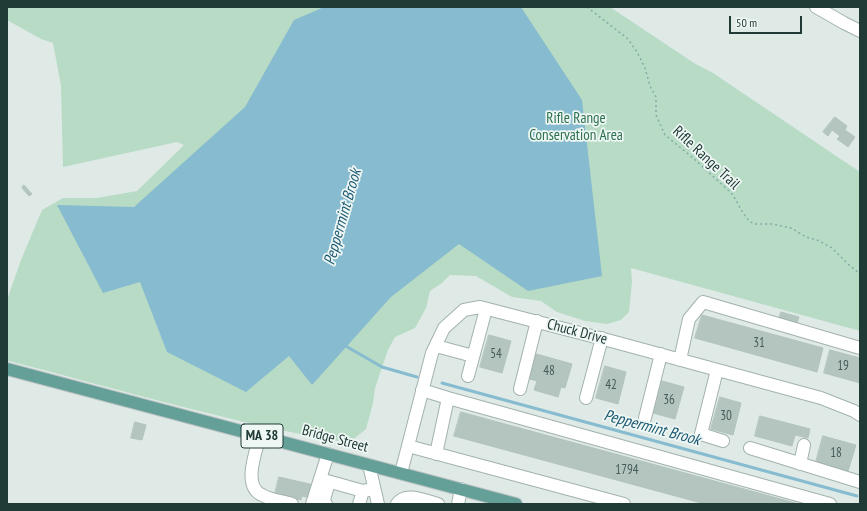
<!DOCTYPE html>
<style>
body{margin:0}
#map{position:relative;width:867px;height:511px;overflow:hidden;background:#dfeae7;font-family:"PT Sans Narrow",sans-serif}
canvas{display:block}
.frame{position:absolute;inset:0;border:8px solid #203a36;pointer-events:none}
.scale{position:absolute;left:729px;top:16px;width:73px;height:18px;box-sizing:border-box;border:2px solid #203a36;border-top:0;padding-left:5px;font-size:12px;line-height:14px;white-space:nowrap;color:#203a36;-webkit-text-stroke:3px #eff7f4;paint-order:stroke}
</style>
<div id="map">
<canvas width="867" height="511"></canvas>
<div class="frame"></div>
<div class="scale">50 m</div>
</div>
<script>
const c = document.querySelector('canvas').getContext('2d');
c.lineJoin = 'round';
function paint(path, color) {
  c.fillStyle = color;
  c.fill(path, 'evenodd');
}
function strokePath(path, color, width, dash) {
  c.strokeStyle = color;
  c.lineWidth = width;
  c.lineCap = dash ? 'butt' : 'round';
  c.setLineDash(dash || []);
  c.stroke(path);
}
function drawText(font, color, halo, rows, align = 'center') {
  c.font = font + ' "PT Sans Narrow",sans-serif';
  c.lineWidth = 3.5;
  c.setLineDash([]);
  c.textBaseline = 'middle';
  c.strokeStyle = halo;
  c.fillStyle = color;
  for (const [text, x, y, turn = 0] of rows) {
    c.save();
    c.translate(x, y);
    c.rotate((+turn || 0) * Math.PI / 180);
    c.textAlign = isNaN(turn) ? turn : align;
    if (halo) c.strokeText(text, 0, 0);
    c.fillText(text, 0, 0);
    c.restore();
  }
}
paint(new Path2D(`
 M7 7H610L694 63 713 73 860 172V331L631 268 632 282 629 312 621 320 607 324 585 321 557 312 541 301 512 297 476 276 450 275 442 283 430 291 426 308 415 328 395 337 388 350 375 388 373 403 366 429 349 443C234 424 122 390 9 361L7 360V300L21 260 42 210 63 198H97L137 191 184 145 177 142 63 167 61 86 53 43 41 39 7 20Z`), '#b8dbc6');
paint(new Path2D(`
 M324 7H521L582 100 602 276 528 291 459 244 391 297 312 385 289 356 246 392 167 352 140 282 103 293 57 205 134 207 245 107 294 20Z`), '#87bbcf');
strokePath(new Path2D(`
 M344 345 382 367 417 377
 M442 383 857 496`), '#87bbcf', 3);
const building = new Path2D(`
 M835 117 847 126 845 130 855 137 848 147 837 139 840 136 832 130 828 136 823 132Z
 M24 185 32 194 29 196 22 188Z
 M781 312 799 317 797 323 779 319Z
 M702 315 823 348 817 372 695 338Z
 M489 335 511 341 502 373 480 367Z
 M830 350 860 358V383L824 373Z
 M533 353 572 364 565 388 561 387 558 397 534 390 537 381 526 378Z
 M605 366 626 372 618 404 596 398Z
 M662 381 684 387 675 419 653 413Z
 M720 397 741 403 733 435 711 429Z
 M461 412 799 504H705L454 436Z
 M760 416 810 429 808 438 795 435 792 446 755 436Z
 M135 422 146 425 142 440 131 438Z
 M823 436 856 445 848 471 816 462Z
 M279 477 314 485 311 498 302 496 301 500 275 494Z`);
paint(building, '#b4c5c0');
strokePath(building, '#b2c3be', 1);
const minor = new Path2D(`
 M816 7 844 23 860 31
 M436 346 473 356
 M680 360 689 319 703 302 860 348
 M717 370 701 434 723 441
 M468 376 486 309
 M520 389 537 321
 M422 390 448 398 830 504
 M586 398 602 338
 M645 418 661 354
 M260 435C256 452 242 486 262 495 271 500 282 501 292 504
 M408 446 624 504
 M750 448 860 482
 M436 454 448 398
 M800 464 804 445
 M369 465 378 504
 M401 473 432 353 444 328 464 310 480 307 611 341 821 398 854 411 860 415
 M320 479 363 491 374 489
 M312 504 328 454
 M326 504 323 503 329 482
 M359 504 363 491
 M397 504C406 491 425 501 438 504
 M458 504 461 489`);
const major = new Path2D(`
 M7 369 516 504`);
strokePath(minor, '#a2b2ae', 14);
strokePath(major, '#bcc4c3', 14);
strokePath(new Path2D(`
 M587 7 628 39 637 52 645 68 650 86 656 97V115L665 135 693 158 729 191 733 195 743 213 750 222 756 224H772L791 228 806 237 817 240 832 248 848 264 860 274`), '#80ada5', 1.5, [2, 3]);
strokePath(minor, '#fff', 12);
strokePath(major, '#649f98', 12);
drawText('13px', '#455d58', null, [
 ["31",759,343],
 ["54",496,354],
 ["19",843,366],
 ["48",549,371],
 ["42",611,385],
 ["36",669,400],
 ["30",726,416],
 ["18",836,453],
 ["1794",627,470]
]);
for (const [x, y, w] of [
 [262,436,42]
]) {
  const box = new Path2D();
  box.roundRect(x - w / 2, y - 12, w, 24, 3);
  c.fillStyle = '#eff7f4';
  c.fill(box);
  strokePath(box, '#203a36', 1);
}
drawText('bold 14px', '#203a36', null, [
 ["MA 38",262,436]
]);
drawText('15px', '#2b704f', '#eff7f4', [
 ["Rifle Range",576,119],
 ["Conservation Area",576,136]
]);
drawText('15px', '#203a36', '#eff7f4', [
 ["Rifle Range Trail",706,158,43],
 ["Chuck Drive",577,332,15],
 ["Bridge Street",335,439,15]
]);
drawText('italic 16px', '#1c5a74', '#eff7f4', [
 ["Peppermint Brook",343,217,-74],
 ["Peppermint Brook",652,428,15]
]);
</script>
